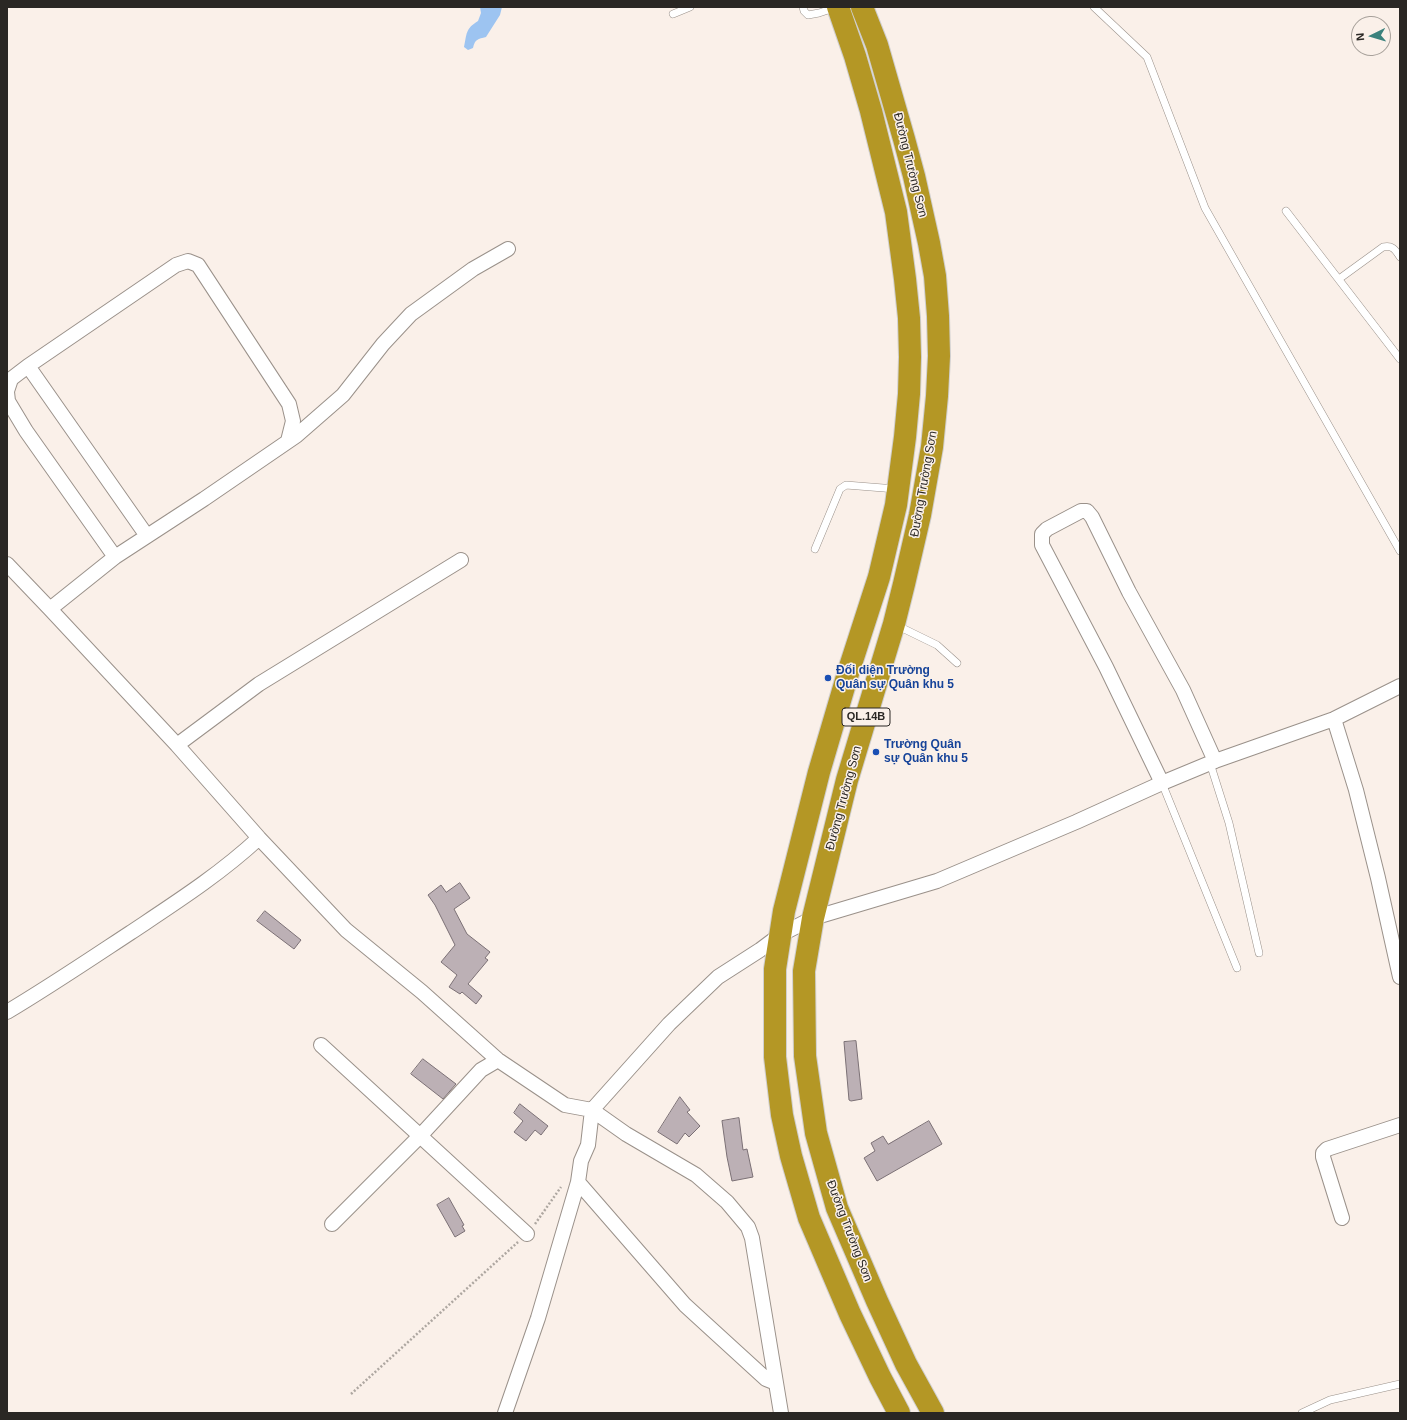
<!DOCTYPE html>
<meta charset="utf-8">
<style>
body{margin:0}
#map{position:relative;width:1407px;height:1420px;overflow:hidden;background:#faf0e9;font-family:Helvetica,sans-serif}
canvas{display:block}
.frame{position:absolute;inset:0;border:8px solid #2a2724;pointer-events:none}
.north{position:absolute;left:1351px;top:16px;width:40px;height:40px;box-sizing:border-box;background:#faf0e9;border:1px solid #a7a09a;border-radius:50%;rotate:265deg;font-size:11px;font-weight:700;line-height:16px;text-align:center;color:#2a2724}
.north::after{content:'';display:block;margin:auto;width:14px;height:18px;background:#3b827d;clip-path:polygon(50% 0,100% 100%,50% 72%,0 100%)}
</style>
<div id="map">
<canvas width="1407" height="1420"></canvas>
<div class="frame"></div>
<div class="north">N</div>
</div>
<script>
const c = document.querySelector('canvas').getContext('2d');
c.lineJoin = 'round';
function paint(path, color) {
  c.fillStyle = color;
  c.fill(path, 'evenodd');
}
function strokePath(path, color, width, dash) {
  c.strokeStyle = color;
  c.lineWidth = width;
  c.lineCap = dash ? 'butt' : 'round';
  c.setLineDash(dash || []);
  c.stroke(path);
}
function drawText(font, color, halo, rows, align = 'center') {
  c.font = font + ' Helvetica,sans-serif';
  c.lineWidth = 3;
  c.setLineDash([]);
  c.textBaseline = 'middle';
  c.strokeStyle = halo;
  c.fillStyle = color;
  for (const [text, x, y, turn = 0] of rows) {
    c.save();
    c.translate(x, y);
    c.rotate((+turn || 0) * Math.PI / 180);
    c.textAlign = isNaN(turn) ? turn : align;
    if (halo) c.strokeText(text, 0, 0);
    c.fillText(text, 0, 0);
    c.restore();
  }
}
paint(new Path2D(`
 M480 7H502L500 15 486 37C478 39 475 39 473 48L468 50 464 47C467 34 465 29 478 21L481 13Z`), '#9dc4f1');
const building = new Path2D(`
 M460 883 470 898 454 909 467 934 490 952 485 958 488 960 468 984 482 996 476 1004 462 992 460 994 449 987 457 975 441 962 455 945 435 905 428 895 441 885 446 892Z
 M265 911 301 940 294 949 257 921Z
 M856 1041 862 1099 851 1101 849 1100 844 1042Z
 M423 1059 456 1084 443 1099 411 1074Z
 M680 1097 690 1110 687 1112 700 1126 689 1137 685 1133 677 1144 658 1132Z
 M520 1104 548 1126 541 1135 535 1130 526 1141 514 1132 523 1121 514 1113Z
 M739 1118 743 1150 747 1149 753 1177 732 1181 727 1157 722 1121Z
 M929 1121 942 1144 877 1181 864 1158 875 1151 871 1143 883 1136 888 1144Z
 M449 1198 464 1225 462 1226 465 1231 455 1237 437 1205Z`);
paint(building, '#bcb0b5');
strokePath(building, '#7b7075', 1);
const lane = new Path2D(`
 M803 7 804 11 808 15 819 13 837 7
 M1094 7 1147 57 1205 208 1400 551
 M673 14 690 7
 M1286 211 1400 359
 M1339 279 1383 247C1392 245 1395 249 1400 257
 M815 549 840 489 846 485 896 489
 M896 625 937 645 957 663
 M1210 763 1229 823 1259 953
 M1162 783 1237 968
 M1302 1413 1330 1400 1400 1384`);
const street = new Path2D(`
 M28 366 147 536
 M7 391 11 379 28 366 176 265 188 261 198 265 289 404 293 421 288 441
 M7 392 8 401 26 431 115 557
 M7 564 50 609 177 745 259 838 346 930 422 992 498 1060 565 1105 592 1110 669 1024 718 977 760 950 780 935 813 918 937 881 1076 822 1162 783 1215 761 1334 719 1400 686
 M50 609 115 557 204 499 296 436 343 395 383 344 411 314 473 269 508 249
 M1334 719 1356 790 1378 878 1400 977
 M177 745 259 684 461 560
 M1162 783 1106 667 1042 545V534L1047 529 1081 511H1087L1092 517 1129 592 1183 690 1215 761
 M7 1012C49 987 89 960 130 933 175 903 219 875 259 838
 M321 1045 527 1234
 M578 1182 685 1305 766 1379 776 1383
 M1342 1218 1323 1157V1153L1327 1149 1400 1125
 M332 1224 421 1135 481 1070 498 1060
 M505 1413 538 1318 578 1182 581 1161 588 1145 592 1110 626 1134 696 1175 727 1202 748 1227 752 1238 781 1413`);
const highway = new Path2D(`
 M838 7 855 56 871 111 896 212 905 279 909 318 910 357 909 394 905 437 896 505 879 577 849 670 819 772 784 911 775 969V1057L782 1115 791 1156 809 1218 850 1314 880 1377 899 1413
 M862 7 877 45 904 139 914 176 929 243 935 276 938 316 939 356 937 396 932 447 920 515 904 584 894 624 847 780 813 918 804 971 805 1056 816 1133 837 1208 877 1301 906 1364 933 1413`);
strokePath(lane, '#9a918a', 8);
strokePath(street, '#9a918a', 16);
strokePath(highway, '#d0cfcf', 24);
strokePath(new Path2D(`
 M535 1224 561 1187
 M351 1394 518 1242`), '#aea7a1', 2.5, [2, 2]);
strokePath(lane, '#fff', 7);
strokePath(street, '#fff', 14);
strokePath(highway, '#b49725', 22);
for (const [x, y, r, color] of [
 [828,678,4,"#1a4fb4"],
 [876,752,4,"#1a4fb4"]
]) {
  const dot = new Path2D();
  dot.arc(x, y, r, 0, 2 * Math.PI);
  c.fillStyle = color;
  c.fill(dot);
  strokePath(dot, '#faf0e9', 1.5);
}
for (const [x, y, w] of [
 [866,717,48]
]) {
  const box = new Path2D();
  box.roundRect(x - w / 2, y - 9, w, 18, 3);
  c.fillStyle = '#faf0e9';
  c.fill(box);
  strokePath(box, '#2a2724', 1);
}
drawText('bold 11px', '#2a2724', null, [
 ["QL.14B",866,717]
]);
drawText('12px', '#2a2724', '#faf0e9', [
 ["Đường Trường Sơn",910,165,76],
 ["Đường Trường Sơn",924,484,-80],
 ["Đường Trường Sơn",844,798,-75],
 ["Đường Trường Sơn",849,1231,69]
]);
drawText('bold 12px', '#164399', '#faf0e9', [
 ["Đối diện Trường",836,671],
 ["Quân sự Quân khu 5",836,685],
 ["Trường Quân",884,745],
 ["sự Quân khu 5",884,759]
], 'left');
</script>
